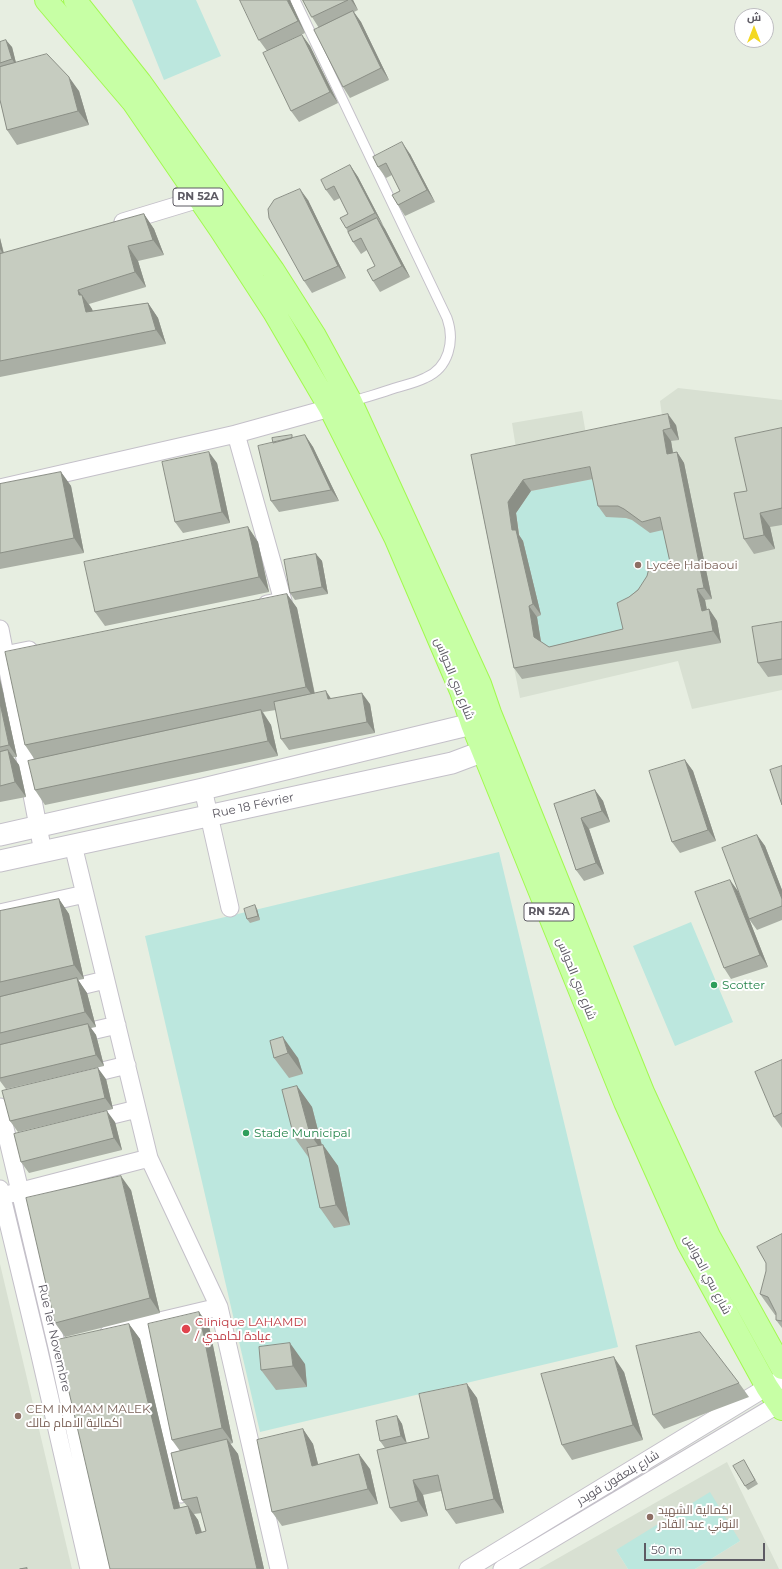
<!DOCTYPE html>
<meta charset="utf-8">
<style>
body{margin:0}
#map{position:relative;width:782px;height:1569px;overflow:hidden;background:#e7eee1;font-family:Montserrat,Cairo,sans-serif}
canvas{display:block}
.north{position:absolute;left:734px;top:8px;width:40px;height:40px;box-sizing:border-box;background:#fff;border:1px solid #bebdc1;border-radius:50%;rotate:0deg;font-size:11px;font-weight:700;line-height:16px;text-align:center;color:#5d5a63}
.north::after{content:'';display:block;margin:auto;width:14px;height:18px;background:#f3d822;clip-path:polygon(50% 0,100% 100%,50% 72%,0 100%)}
.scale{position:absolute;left:644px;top:1543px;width:121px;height:18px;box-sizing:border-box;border:2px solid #5d5a63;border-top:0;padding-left:5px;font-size:12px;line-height:14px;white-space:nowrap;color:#5d5a63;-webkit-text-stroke:3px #fff;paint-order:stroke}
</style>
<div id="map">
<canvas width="782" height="1569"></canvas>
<div class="north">ش</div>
<div class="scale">50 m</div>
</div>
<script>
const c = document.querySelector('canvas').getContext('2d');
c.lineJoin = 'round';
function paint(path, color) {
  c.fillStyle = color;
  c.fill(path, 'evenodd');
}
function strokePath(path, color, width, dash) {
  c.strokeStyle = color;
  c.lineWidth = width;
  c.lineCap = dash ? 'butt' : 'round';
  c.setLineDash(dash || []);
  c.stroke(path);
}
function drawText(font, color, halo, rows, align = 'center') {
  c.font = font + ' Montserrat,Cairo,sans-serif';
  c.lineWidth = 4;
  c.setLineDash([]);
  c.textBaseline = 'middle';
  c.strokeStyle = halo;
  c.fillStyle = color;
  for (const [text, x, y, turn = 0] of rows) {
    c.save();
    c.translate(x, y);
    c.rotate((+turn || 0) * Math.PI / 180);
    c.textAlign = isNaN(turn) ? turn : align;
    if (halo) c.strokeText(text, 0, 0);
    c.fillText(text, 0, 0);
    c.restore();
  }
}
paint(new Path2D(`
 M678 388 782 400V690L692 709 678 661 520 698 475 469 518 461 512 423 582 411 588 446 664 430 660 401Z
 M0 1264 72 1569H0Z
 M727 1462 779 1569H695L740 1541 616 1550 628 1569H539Z`), '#d8e0d2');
paint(new Path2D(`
 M132 0H196L221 56 164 80Z
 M598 478 621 517 668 529 677 630 542 648C535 603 523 559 516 513L531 491Z
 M499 852 618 1347 260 1432 145 936Z
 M691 922 733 1022 675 1046 633 946Z
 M710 1492 740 1541 695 1569H628L616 1550Z`), '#bce7de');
const service = new Path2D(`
 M295 0 447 318C455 341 449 368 425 378 415 383 405 385 395 388 381 393 366 397 351 402`);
const minor = new Path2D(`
 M123 222 199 199
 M236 434 283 601 267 604
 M0 488 236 434 330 408
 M0 629 43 852
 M0 656 29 650
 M203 789 230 908
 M73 845 149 1158 219 1307 279 1569
 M0 913 85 894
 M60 991 105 980
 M70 1036 117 1025
 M78 1077 127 1065
 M0 1107 57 1347 105 1569
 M88 1121 137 1109
 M0 1189 39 1351 89 1569
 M10 1194 149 1158
 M143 1324 181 1494
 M109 1333 219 1307
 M468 1569 767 1387 782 1379
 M502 1569 782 1402`);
const tertiary = new Path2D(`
 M0 835 203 789 472 724 486 716
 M0 861 452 763 484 751 499 744`);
const primary = new Path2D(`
 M46 0 133 102 220 229 274 312 330 408 395 537 461 691 472 724 625 1102 688 1243 767 1387 782 1409
 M75 0 140 82 197 162 273 270 315 336 351 402 480 684 490 713 643 1092 709 1236 782 1368`);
strokePath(service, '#c4c0c9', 11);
strokePath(minor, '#c4c0c9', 19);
strokePath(tertiary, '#c4c0c9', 23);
strokePath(primary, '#a2f94f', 24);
strokePath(service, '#fff', 9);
strokePath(minor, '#fff', 17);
strokePath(tertiary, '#fff', 21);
strokePath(primary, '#c7ffa5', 22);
paint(new Path2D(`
 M290 0 305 33 267 51 259 40Z
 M303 0H353L358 10 354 12 361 22 389 80 350 98 343 87 319 28 312 17Z
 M302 35 310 46 338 103 299 122 291 111Z
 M0 42 12 47 16 63 79 91 89 125 17 145 7 130 0 100Z
 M410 154 435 202 405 216 398 205 400 191 392 175 386 178 378 167 373 157Z
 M350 165 358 177 410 277 380 292 373 281 375 266 367 250 361 254 353 242 346 228 348 214 340 198 334 201 326 190Z
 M308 200 346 278 312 293 304 281Z
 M144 214 154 229 164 255 138 261 146 287 89 304 92 309 93 311 148 303 158 318 166 344 0 377V238L4 253Z
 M676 425 679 440 671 441 673 453 677 452 684 463 712 599 705 600 707 610 709 609 717 621 721 643 522 679 514 668 471 455ZM593 479 598 506 606 517 626 518 632 520 650 533 663 530 670 562 629 597 623 629 549 647 541 642 537 617 541 615 523 541 519 535 516 513 531 491Z
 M782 428V525L770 527 775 549 754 554 744 539 747 491Z
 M305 435 313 447 339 501 279 512 271 501 294 438Z
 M217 463 230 523 183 533 175 522Z
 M61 472 71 486 84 553 0 569V484Z
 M248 527 258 542 269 592 105 626 95 612Z
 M316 554 322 561 328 594 295 600 290 593Z
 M287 594 297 608 315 694 331 699 370 704 375 733 289 750 281 739 276 710 263 712 271 725 278 756 45 805 35 790 70 752 35 760 25 745Z
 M782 622V675L768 677 758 663Z
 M0 679 4 696V697L17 757H13L19 765 26 797 0 802Z
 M685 760 693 771 716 841 680 853 672 842Z
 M595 790 603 801 610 822 589 829 604 874 584 881 576 870 554 804Z
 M757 835 765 846 782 890V920L757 930 749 919Z
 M738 891 768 967 731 979 724 968Z
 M59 899 69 914 84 979 78 980 87 993 96 1027 91 1028 96 1035 104 1066 6 1089 0 1081V911Z
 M257 909 260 920 250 923 247 919Z
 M270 1041 298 1058 303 1074 289 1078 274 1058Z
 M782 1060V1128L774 1117Z
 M106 1079 113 1109 18 1132 10 1121Z
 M297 1086 312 1107 322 1145H323L338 1166 350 1225 334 1228 320 1208 309 1158 294 1137Z
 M115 1122 122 1150 29 1173 21 1162Z
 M131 1190 160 1313 65 1337 55 1323Z
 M782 1234V1328L776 1320V1315H775L760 1294Z
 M199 1312 209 1326 233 1443 230 1444 238 1454 264 1569H110L129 1324 140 1339 180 1508 187 1506 182 1500 180 1451 172 1440ZM202 1513 206 1531 202 1532 198 1520 194 1514Z
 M305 1364 307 1387 276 1390 261 1370Z
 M624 1372 643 1440 572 1460 562 1445Z
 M739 1383 749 1397 664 1429 653 1415Z
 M467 1384 477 1398 504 1513 456 1524 446 1510 441 1491 423 1495 428 1516 401 1522 390 1508 385 1448 380 1441 397 1416 402 1424 406 1443 429 1438Z
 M303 1429 313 1444 318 1464 370 1469 378 1504 282 1526 272 1512Z
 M746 1464 758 1484 748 1490 745 1486Z`), '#aaafa5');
paint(new Path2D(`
 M287 0H290L305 33 298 21Z
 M351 0H353L358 10Z
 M353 11 361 22 389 80 381 68Z
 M302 35 310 46 338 103 330 92Z
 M6 40 12 47 17 67 12 59Z
 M69 77 79 91 89 125 78 111Z
 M402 142 410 154 435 202 427 190Z
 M350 165 358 177 383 225 375 213Z
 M300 189 308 200 346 278 338 266Z
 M144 214 154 229 164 255 153 240Z
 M377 218 385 229 410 277 402 266Z
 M0 238 4 255 0 249Z
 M128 246 138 261 146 287 135 272Z
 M78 290 83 297 82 295 92 309 96 327 86 312 79 295Z
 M148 303 158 318 166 344 156 330Z
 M668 414 676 425 679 440 671 428Z
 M663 430 671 441 675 465 667 454Z
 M305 435 313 447 339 501 331 490Z
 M209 452 217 463 230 523 222 512Z
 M677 452 684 463 712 599 704 588Z
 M61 472 71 486 84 553 74 538Z
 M523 480 531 491 516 513 519 535 523 541 541 615 533 604 512 530 508 502Z
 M760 513 770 527 775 549 764 535Z
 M248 527 258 542 269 592 259 577Z
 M316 554 322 561 328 594 322 587Z
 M697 589 705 600 709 622 702 611Z
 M287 594 297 608 316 701 306 687Z
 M529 606 537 617 542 648 534 637Z
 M709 609 717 621 721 643 713 631Z
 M0 679 4 696V697L17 757 9 745 0 703Z
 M326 691 334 703 328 699Z
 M362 693 370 704 375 733 367 722Z
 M261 710 271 725 278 756 268 741Z
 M8 750 19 765 26 797 15 782Z
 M685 760 693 771 716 841 708 830Z
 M595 790 603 801 610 822 602 811Z
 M581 818 589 829 604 874 596 863Z
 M757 835 765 846 782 890V899Z
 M730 880 738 891 768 967 760 955Z
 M59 899 69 914 84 979 74 965Z
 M255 905 257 909 260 920 258 916Z
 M77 978 87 993 96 1027 85 1012Z
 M88 1024 96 1035 104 1066 96 1055Z
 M283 1037 298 1058 303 1074 288 1053Z
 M98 1068 106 1079 113 1109 105 1098Z
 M297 1086 312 1107 324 1154 310 1134Z
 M107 1111 115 1122 122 1150 114 1138Z
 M323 1145 338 1166 350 1225 336 1205Z
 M121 1176 131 1190 160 1313 150 1298Z
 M199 1312 209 1326 233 1443 222 1428Z
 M129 1324 140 1339 184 1524 174 1509Z
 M290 1343 305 1364 307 1387 293 1366Z
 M614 1357 624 1372 643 1440 633 1425Z
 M467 1384 477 1398 504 1513 494 1499Z
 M397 1416 402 1424 407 1444 401 1436Z
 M303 1429 313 1444 322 1480 312 1466Z
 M227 1439 238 1454 264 1569H257Z
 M359 1454 370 1469 378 1504 368 1489Z
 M413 1480 423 1495 428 1516 418 1501Z
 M188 1506 198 1520 206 1548 196 1534Z`), '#8b8f86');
const building = new Path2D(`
 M240 0H287L298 21 259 40Z
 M303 0H348L312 17Z
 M353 11 381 68 343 87 314 30Z
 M302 35 330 92 291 111 263 53Z
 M6 40 12 59 0 63V42Z
 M47 54 69 77 78 111 7 130 0 100V67Z
 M402 142 427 190 398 205 392 195 400 191 386 163 378 167 373 157Z
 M350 165 375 213 346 228 340 218 348 214 334 186 326 190 321 180Z
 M300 189 338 266 304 281 269 218 268 209 274 200Z
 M144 214 153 240 128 246 135 272 78 290 79 295H82L86 312 148 303 156 330 0 361V254Z
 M377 218 402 266 373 281 367 270 375 266 361 238 353 242 348 232Z
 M668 414 671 428 663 430 667 454 677 452 704 588 697 589 702 611 709 609 713 631 514 668 471 455ZM590 467 598 506H618L624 509 642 522 660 517 670 562 649 568 647 576 638 590 629 597 617 603 623 629 549 647 534 637 529 606 533 604 516 530H512L508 502 523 480Z
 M782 428V508L760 513 764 535 744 539 734 493 747 491 735 438Z
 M292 435V438L273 443 272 438Z
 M305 435 331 490 271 501 258 446Z
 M209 452 222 512 175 522 162 462Z
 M61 472 74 538 0 553V484Z
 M248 527 259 577 95 612 84 562Z
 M316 554 322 587 290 593 284 560Z
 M287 594 306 687 25 745 5 652Z
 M782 622V659L758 663 752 627Z
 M326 691 328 699 362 693 367 722 281 739 274 702Z
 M0 703 9 745 0 747Z
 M261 710 268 741 35 790 28 761Z
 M8 750 15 782 0 786V752Z
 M685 760 708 830 672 842 649 771Z
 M782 766V805L770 770Z
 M595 790 602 811 581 818 596 863 576 870 554 804Z
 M757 835 782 899V906L749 919 722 848Z
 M730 880 760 955 724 968 695 892Z
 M59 899 74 965 0 982V911Z
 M255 905 258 916 247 919 244 909Z
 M77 978 85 1012 0 1033V997Z
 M88 1024 96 1055 0 1078V1045Z
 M283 1037 288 1053 274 1058 270 1041Z
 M782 1060V1113L774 1117 755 1072Z
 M98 1068 105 1098 10 1121 2 1091Z
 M297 1086 310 1134 294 1137 282 1090Z
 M107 1111 114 1138 21 1162 14 1134Z
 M323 1145 336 1205 320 1208 307 1148Z
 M121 1176 150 1298 55 1323 26 1198Z
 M782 1234V1321L776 1320V1313L768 1297 760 1294 766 1271V1263L757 1247Z
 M199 1312 222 1428 172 1440 148 1324Z
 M129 1324 174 1509 188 1506 196 1534 206 1531 197 1497 182 1500 171 1453 227 1439 257 1569H110L57 1340Z
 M700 1332 739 1383 653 1415 636 1346Z
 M290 1343 293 1366 261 1370 259 1347Z
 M614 1357 633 1425 562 1445 541 1374Z
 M467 1384 494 1499 446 1510 438 1475 413 1480 418 1501 390 1508 377 1450 429 1438 419 1394Z
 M397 1416 401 1436 380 1441 376 1421Z
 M303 1429 312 1466 359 1454 368 1489 272 1512 257 1440Z
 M744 1460 755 1480 745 1486 733 1466Z
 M27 1568V1569H20Z`);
paint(building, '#c6ccc0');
strokePath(building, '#8b8f86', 1);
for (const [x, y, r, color] of [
 [638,565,4,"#8d6e63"],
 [714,985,4,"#2e9e5b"],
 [246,1133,4,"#2e9e5b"],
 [186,1329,5,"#e0444e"],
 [18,1416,4,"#8d6e63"],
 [650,1517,4,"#8d6e63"]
]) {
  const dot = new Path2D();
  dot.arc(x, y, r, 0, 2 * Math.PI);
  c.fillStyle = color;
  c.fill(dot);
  strokePath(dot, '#fff', 1.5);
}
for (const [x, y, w] of [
 [198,197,50],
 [549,912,50]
]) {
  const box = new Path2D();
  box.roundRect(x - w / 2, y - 9, w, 18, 3);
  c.fillStyle = '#fff';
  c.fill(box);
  strokePath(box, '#5d5a63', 1);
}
drawText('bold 11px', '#5d5a63', null, [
 ["RN 52A",198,197],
 ["RN 52A",549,912]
]);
drawText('12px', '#785e54', '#fff', [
 ["Lycée Haibaoui",646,565],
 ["CEM IMMAM MALEK",26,1409],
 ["اكمالية الامام مالك",26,1423],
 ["اكمالية الشهيد",658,1510],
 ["النوني عبد القادر",658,1524]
], 'left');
drawText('12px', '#5d5a63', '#fff', [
 ["شارع سي الحواس",454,679,68],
 ["Rue 18 Février",253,806,-12],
 ["شارع سي الحواس",576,979,68],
 ["شارع سي الحواس",707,1275,62],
 ["Rue 1er Novembre",54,1338,77],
 ["شارع بلعقون قويدر",618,1478,-31]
]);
drawText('12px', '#27864d', '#fff', [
 ["Scotter",722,985],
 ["Stade Municipal",254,1133]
], 'left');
drawText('12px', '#be3a42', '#fff', [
 ["Clinique LAHAMDI",195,1322],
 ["/ عيادة لحامدي",195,1336]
], 'left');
</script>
